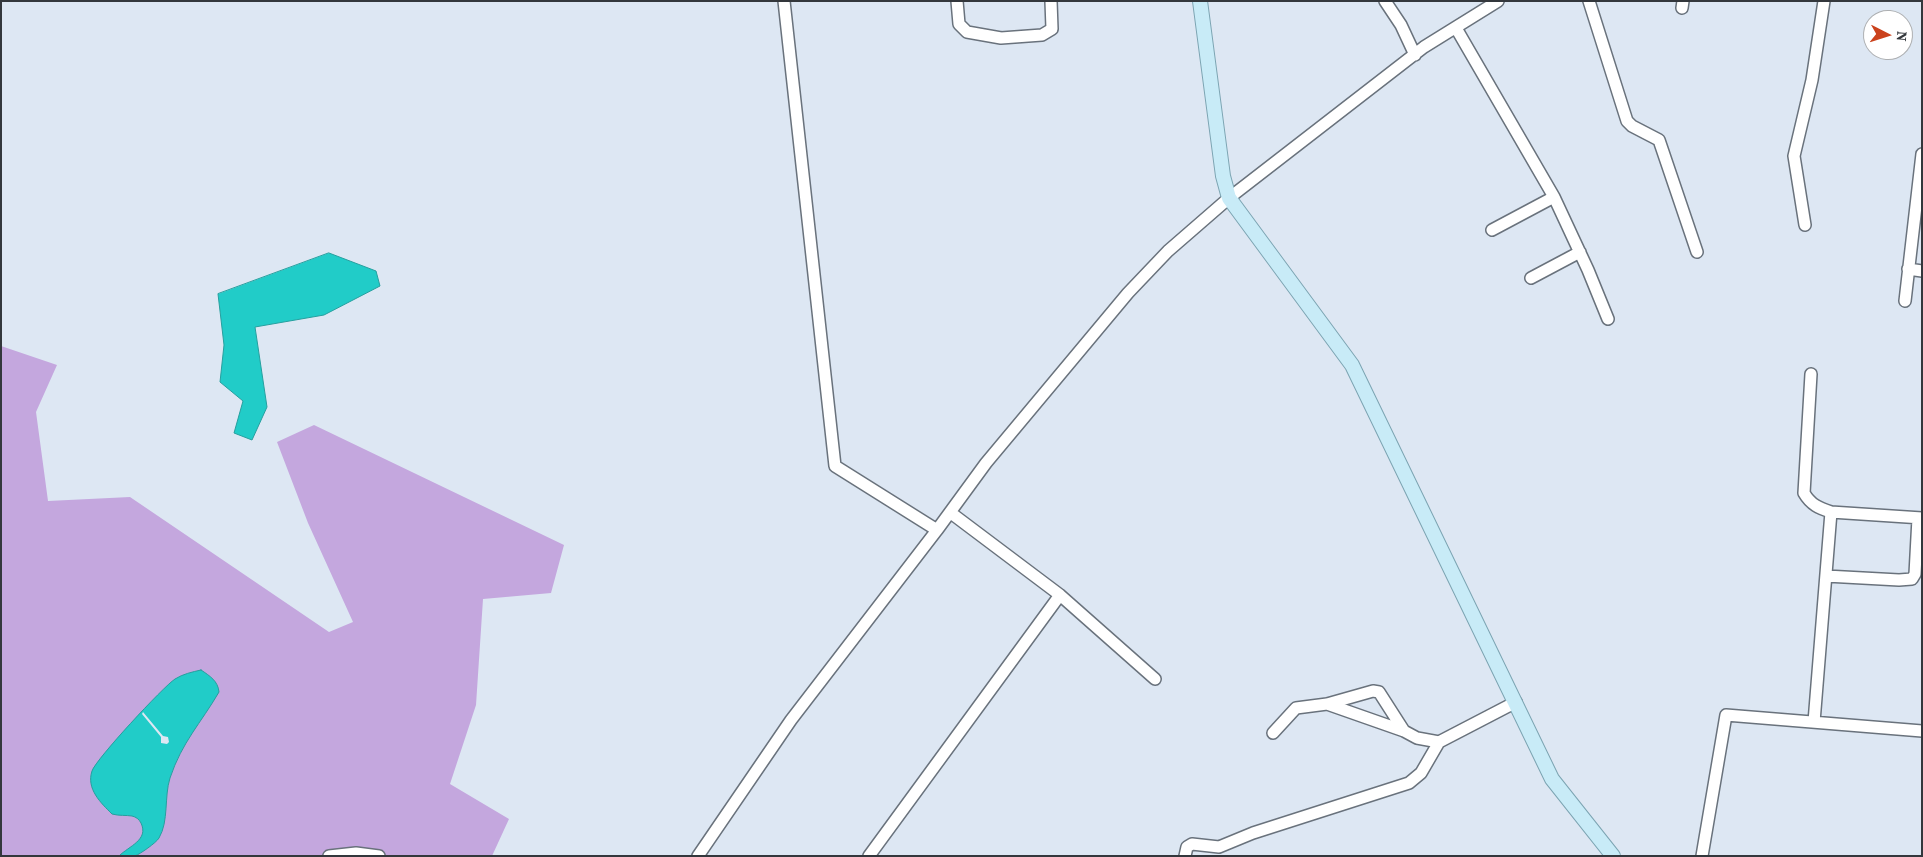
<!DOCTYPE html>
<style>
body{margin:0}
#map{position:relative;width:1923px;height:857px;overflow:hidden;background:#dde7f3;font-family:"Source Serif 4",serif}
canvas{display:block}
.frame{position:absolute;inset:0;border:2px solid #33373c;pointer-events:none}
.north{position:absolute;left:1863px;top:10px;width:50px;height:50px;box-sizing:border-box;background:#fff;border:1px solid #adafb1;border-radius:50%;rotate:95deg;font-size:14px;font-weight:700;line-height:20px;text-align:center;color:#33373c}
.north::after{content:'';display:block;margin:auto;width:18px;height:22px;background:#cb421d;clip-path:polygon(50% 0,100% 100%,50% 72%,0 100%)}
</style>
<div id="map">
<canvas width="1923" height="857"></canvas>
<div class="frame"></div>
<div class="north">N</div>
</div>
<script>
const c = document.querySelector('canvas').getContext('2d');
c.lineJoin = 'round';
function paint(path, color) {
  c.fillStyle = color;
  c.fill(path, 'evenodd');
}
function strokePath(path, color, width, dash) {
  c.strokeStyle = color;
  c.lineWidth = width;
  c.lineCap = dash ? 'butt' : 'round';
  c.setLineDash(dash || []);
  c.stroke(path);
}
paint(new Path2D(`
 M1 346 57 365 36 412 48 501 130 497 329 632 353 622 308 523 277 442 314 425 564 545 551 593 483 599 476 705 450 784 509 819 492 856H1Z`), '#c4a7de');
const water = new Path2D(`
 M329 253 376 271 380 286 324 315 255 327 267 407 252 440 234 433 243 401 220 382 224 345 218 294Z
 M201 670C210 676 218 681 219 692 201 723 182 742 170 778 164 797 169 821 159 838 156 843 140 854 135 856 131 857 124 856 119 856 129 846 149 840 141 823 139 819 136 817 132 816 126 815 119 816 112 814 101 803 86 789 92 771 96 759 163 687 175 679 183 674 192 672 201 670Z`);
paint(water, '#21ccc8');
strokePath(water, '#269f9e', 1);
paint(new Path2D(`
 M143 712 163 736 168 737 169 742 167 744 161 743V737L142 714Z`), '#dde7f3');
const minor = new Path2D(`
 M784 1 835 466 937 530
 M957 1 959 24 967 32 1001 38 1042 35 1052 29 1051 1
 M1385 1 1401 25 1415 55
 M1589 1 1627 121 1632 126 1659 140 1697 252
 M1682 8 1683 1
 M1456 28 1554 197 1588 270 1608 319
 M1805 225 1794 156 1812 80 1824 1
 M1492 230 1554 197
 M1908 269 1922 271
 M1531 278 1580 252
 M1905 301 1922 154
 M1811 374 1804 493C1811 505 1819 508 1831 512
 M951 513 1060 595 1155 679
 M1826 576 1899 580 1912 579 1915 574 1918 518
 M1327 704 1404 731 1417 738 1439 742
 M1814 722 1831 512 1922 518
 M1273 733 1296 708 1327 704 1373 691 1379 692 1404 731
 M329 856 356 853 379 856
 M698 856 791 720 937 530 986 463 1128 293 1168 251 1229 198 1424 47 1498 1
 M869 856 1060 595
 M1185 856 1187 847 1192 844 1219 847 1253 833 1409 783 1421 773 1439 742 1516 702
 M1702 856 1726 715 1922 731`);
const major = new Path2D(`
 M1200 1 1223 176 1229 198 1352 365 1552 779 1613 856`);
strokePath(minor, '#69727c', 14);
strokePath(major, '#7ca4b2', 16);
strokePath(minor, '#fff', 11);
strokePath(major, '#c8ebf7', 14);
</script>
